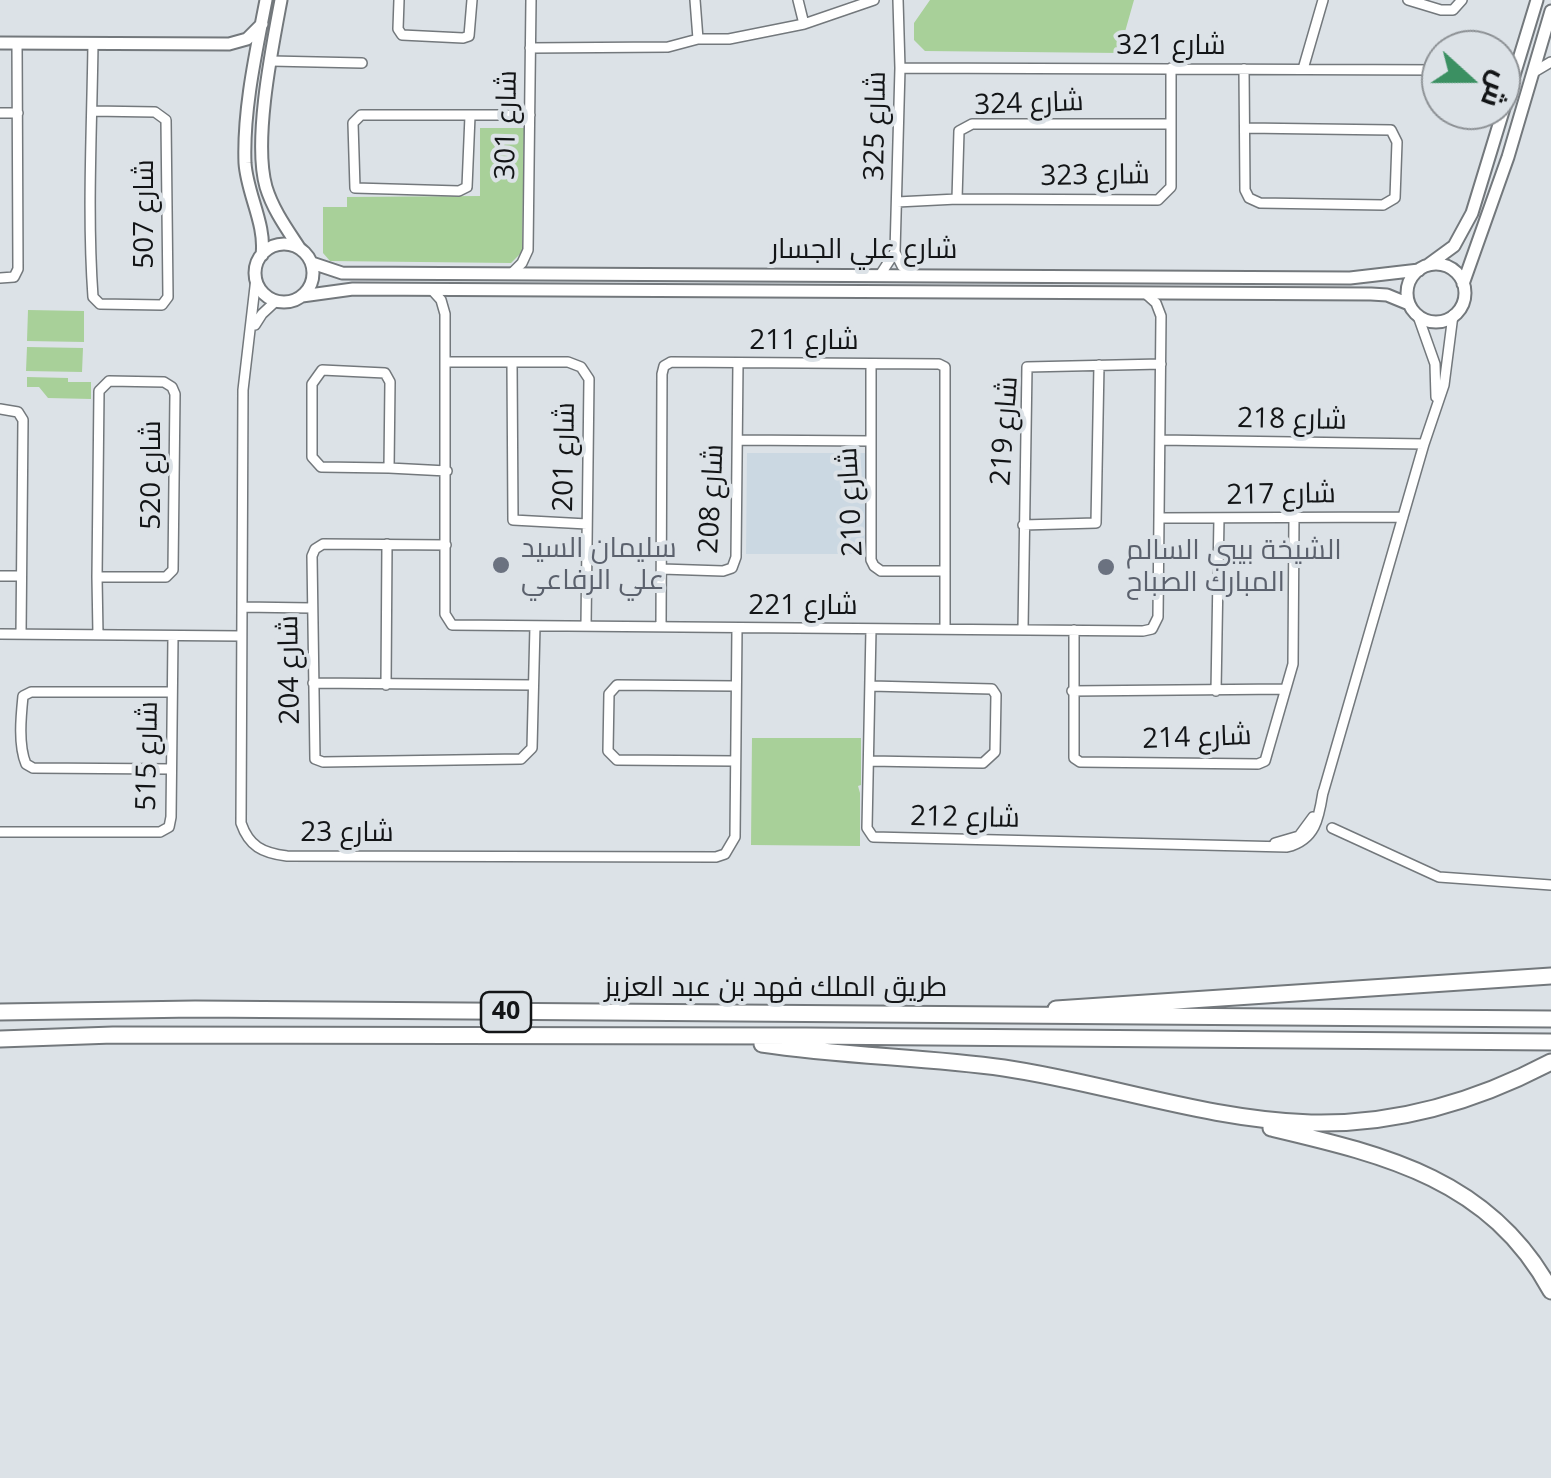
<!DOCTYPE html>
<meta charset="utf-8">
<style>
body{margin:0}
#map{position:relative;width:1551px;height:1478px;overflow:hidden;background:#dce2e7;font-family:"Open Sans",Cairo,sans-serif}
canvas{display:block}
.north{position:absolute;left:1421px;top:30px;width:100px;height:100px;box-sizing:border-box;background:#dce2e7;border:2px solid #8c9094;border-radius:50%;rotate:111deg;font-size:28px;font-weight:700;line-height:40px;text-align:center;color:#131517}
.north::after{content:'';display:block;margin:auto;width:35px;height:45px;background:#3b9062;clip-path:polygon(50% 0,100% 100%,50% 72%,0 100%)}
</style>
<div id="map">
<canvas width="1551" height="1478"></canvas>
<div class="north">ش</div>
</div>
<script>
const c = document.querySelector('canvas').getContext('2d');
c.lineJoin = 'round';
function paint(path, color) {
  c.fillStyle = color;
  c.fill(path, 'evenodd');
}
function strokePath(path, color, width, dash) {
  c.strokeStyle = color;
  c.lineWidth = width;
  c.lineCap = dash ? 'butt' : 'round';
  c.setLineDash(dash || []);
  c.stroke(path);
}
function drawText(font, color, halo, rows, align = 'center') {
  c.font = font + ' "Open Sans",Cairo,sans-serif';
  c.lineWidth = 8;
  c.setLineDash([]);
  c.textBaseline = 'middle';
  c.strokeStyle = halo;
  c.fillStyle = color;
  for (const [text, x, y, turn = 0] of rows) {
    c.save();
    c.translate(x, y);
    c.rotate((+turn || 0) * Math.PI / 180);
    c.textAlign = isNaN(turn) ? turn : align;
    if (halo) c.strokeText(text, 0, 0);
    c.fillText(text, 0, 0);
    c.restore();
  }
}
paint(new Path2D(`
 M747 453H866L865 554H746Z`), '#cbd8e2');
paint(new Path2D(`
 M930 0H1134L1119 53 925 51 914 40V23Z
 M480 128H524L522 252 511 263 330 261 323 253V207H347V197L480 196Z
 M28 310 84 311V342L27 341Z
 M27 347 83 348 82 372 26 371Z
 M27 377 68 378V382H91V399L48 398 39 387H27Z
 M752 738H861V785L858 786 860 793V846L751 845Z`), '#a8d099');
const street = new Path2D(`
 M399 0 398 29 402 35 463 38 469 36 472 0
 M695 0 698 39
 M798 0 804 24
 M1408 0 1441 10H1453L1462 0
 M530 48 668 47 698 39H729L804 24 874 0
 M271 61 362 63
 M900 68 1441 70
 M1244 69 1245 190 1249 198 1260 203 1383 205 1395 198 1397 142 1391 130 1246 128
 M1303 69 1323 0
 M1501 70 1518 60
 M1534 72 1551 62
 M92 111 155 112 166 120 168 297 162 305 100 304 93 297C87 213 92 127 93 43
 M0 113H18
 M470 116 467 187 459 191 355 188 353 123 361 115H530
 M957 199 959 131 972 124H1170
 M897 202 957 199 1158 200 1171 187V68
 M895 252 902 266 915 275
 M512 273 522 263 528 250 531 0
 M880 275 895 252 900 68 898 0
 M0 278 14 277 18 269 17 43
 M256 278 243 390 241 823C249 846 262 853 287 856L716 857 725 854 735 837 737 628
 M432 290 441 300 445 314V614L452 625 1143 631 1152 629 1158 617 1161 316 1156 303 1146 294
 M1418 316 1435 364 1436 397
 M255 325 262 314 276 301
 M445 362H568L581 367 589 379 586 626
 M512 363 513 520 587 524
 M871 364V560L874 566 881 571H945
 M0 409 18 412 23 420 21 634
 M738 440 870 441
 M1160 440 1424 444
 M389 468 321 467 312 457V384L322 370 385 373 390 382 389 468 447 471
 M1160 518 1403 517
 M1023 525 1096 523 1099 365
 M446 545 323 544 315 549 312 556 315 759 323 762 521 759 532 748 535 626
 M662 569 723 571 732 568 736 557 738 363
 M0 576H21
 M97 577 99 391 109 381 164 382 172 387 175 394 173 570 166 577H97L98 635
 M242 607 311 608
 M661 626 662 374 664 366 671 362 939 364 945 367V628
 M871 629 867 828 873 837 1287 847C1316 840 1319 817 1323 792
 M1023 629 1027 367 1161 364
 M1074 630V758L1080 762 1258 764 1265 761 1293 664 1294 517
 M0 634 241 636
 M313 683 533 685
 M386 685 387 544
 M1072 691 1285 689
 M1216 691 1219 518
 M735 761 617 760 608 751 609 694 617 685 735 686
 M870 761 983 763 995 752 996 695 992 689 871 686
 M171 769 33 768 26 764C18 745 21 716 23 696L31 692H172
 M1323 793 1424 444 1444 385 1453 315
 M1332 828 1439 877 1551 885
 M0 832H160L169 827 171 817 173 637
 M1275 843 1299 836 1313 817`);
const secondary = new Path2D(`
 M281 0C272 48 253 141 266 187 273 210 287 229 300 249
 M0 43 229 44 247 39 262 24
 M255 273a29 29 0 1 1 58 0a29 29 0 1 1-58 0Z
 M262 255C266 224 247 194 245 163 243 110 256 52 266 0
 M312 263 342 273 1350 278 1419 270
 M1407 293a29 29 0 1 1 58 0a29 29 0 1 1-58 0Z
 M1428 265 1454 246 1472 213 1537 0
 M1463 284 1508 157 1551 11
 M302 296 353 289 1371 294 1387 295 1409 304`);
const highway = new Path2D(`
 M1056 1009 1551 976
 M0 1012 195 1009 1551 1019
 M0 1039 113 1035 807 1036 1551 1042
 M762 1044C842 1056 924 1057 1004 1068 1106 1083 1207 1120 1311 1123 1396 1125 1477 1101 1551 1062
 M1271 1128C1385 1155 1490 1179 1551 1291`);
strokePath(street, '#73787c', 12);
strokePath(secondary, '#73787c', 15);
strokePath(highway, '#73787c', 19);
strokePath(street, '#fff', 9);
strokePath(secondary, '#fff', 11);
strokePath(highway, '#fff', 15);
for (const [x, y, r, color] of [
 [501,565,10,"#6b7280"],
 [1106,567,10,"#6b7280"]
]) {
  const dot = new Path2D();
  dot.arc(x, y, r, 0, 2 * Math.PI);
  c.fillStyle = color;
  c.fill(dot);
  strokePath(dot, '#dce2e7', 4);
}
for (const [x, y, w] of [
 [506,1012,50]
]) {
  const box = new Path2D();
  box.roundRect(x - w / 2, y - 20, w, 40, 8);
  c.fillStyle = '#dce2e7';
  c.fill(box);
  strokePath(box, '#131517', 2.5);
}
drawText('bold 25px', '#131517', null, [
 ["40",506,1012]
]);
drawText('28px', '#131517', '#dce2e7', [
 ["شارع 321",1171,46],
 ["شارع 324",1029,104,-2],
 ["شارع 301",507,125,-89],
 ["شارع 325",876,126,-89],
 ["شارع 323",1095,176,-1],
 ["شارع 507",145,214,-90],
 ["شارع علي الجسار",864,250],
 ["شارع 211",804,341],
 ["شارع 218",1292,420,1],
 ["شارع 219",1005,431,-86],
 ["شارع 201",565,457,-89],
 ["شارع 520",152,475,-90],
 ["شارع 217",1281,495,-1],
 ["شارع 208",712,499,-87],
 ["شارع 210",851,502,-93],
 ["شارع 221",803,606],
 ["شارع 204",290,670,-91],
 ["شارع 214",1197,738,-2],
 ["شارع 515",148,756,-89],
 ["شارع 212",965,818,1],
 ["شارع 23",347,833],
 ["طريق الملك فهد بن عبد العزيز",776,988]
]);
drawText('28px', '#5b616d', '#dce2e7', [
 ["سليمان السيد",521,549],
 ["علي الرفاعي",521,581],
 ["الشيخة بيبي السالم",1126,551],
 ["المبارك الصباح",1126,583]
], 'left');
</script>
